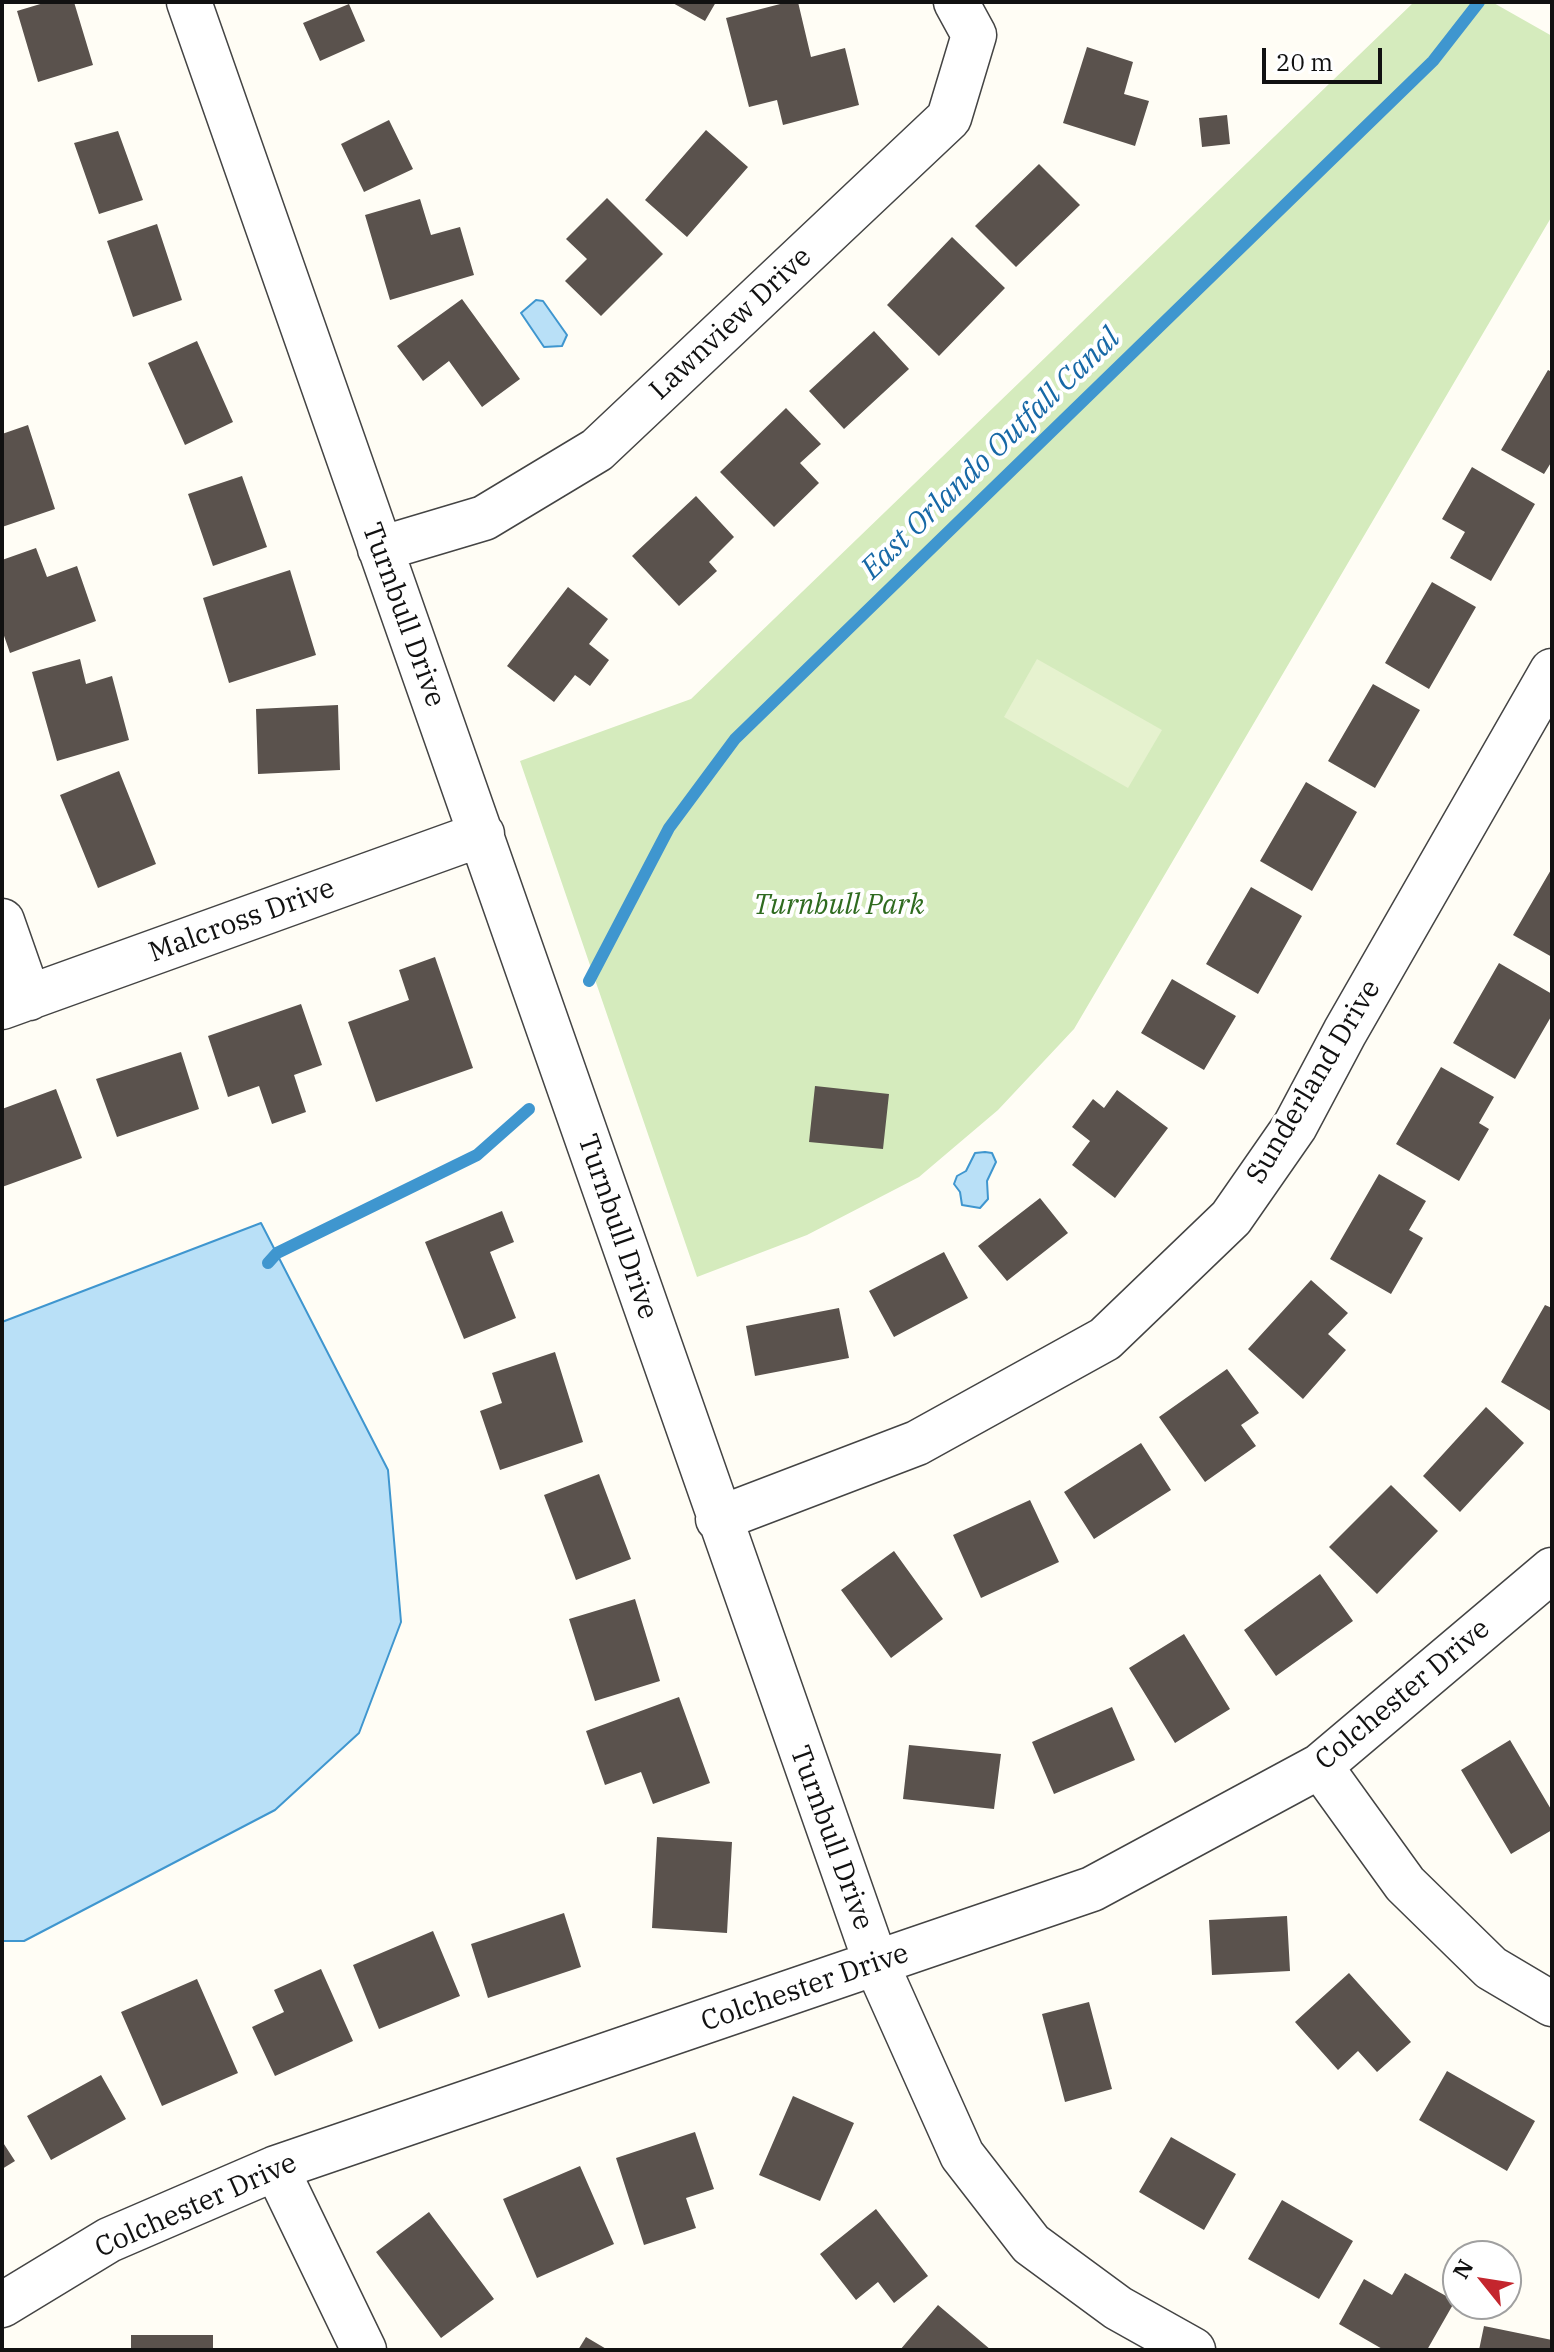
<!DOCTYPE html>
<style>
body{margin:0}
#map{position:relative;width:1554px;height:2352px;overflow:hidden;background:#fffdf5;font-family:"IBM Plex Serif",serif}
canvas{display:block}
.frame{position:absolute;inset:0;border:4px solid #111;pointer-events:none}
.north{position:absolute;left:1442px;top:2240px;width:80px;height:80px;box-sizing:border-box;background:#fff;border:2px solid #a0a0a0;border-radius:50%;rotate:300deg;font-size:22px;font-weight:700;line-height:32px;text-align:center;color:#111}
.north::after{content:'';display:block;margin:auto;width:28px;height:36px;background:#c4262e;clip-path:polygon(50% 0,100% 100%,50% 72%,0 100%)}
.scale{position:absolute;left:1262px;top:48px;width:120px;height:36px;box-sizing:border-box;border:4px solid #111;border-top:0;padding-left:10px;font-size:24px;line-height:28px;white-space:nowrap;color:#111;-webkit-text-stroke:6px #fff;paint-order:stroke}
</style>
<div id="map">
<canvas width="1554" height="2352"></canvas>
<div class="frame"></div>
<div class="north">N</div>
<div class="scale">20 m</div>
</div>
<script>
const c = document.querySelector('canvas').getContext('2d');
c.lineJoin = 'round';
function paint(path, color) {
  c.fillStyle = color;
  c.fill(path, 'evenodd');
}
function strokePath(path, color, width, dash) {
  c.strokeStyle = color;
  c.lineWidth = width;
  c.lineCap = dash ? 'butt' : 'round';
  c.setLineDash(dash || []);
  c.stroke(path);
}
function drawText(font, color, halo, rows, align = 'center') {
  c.font = font + ' "IBM Plex Serif",serif';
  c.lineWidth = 8;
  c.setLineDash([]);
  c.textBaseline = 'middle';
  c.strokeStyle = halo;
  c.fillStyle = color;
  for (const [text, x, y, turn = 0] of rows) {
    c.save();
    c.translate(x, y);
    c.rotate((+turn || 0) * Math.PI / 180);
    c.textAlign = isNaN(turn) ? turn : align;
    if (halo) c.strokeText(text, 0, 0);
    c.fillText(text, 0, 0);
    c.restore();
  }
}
paint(new Path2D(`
 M1414 2H1492L1552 36V216L1074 1029 998 1110 919 1177 807 1235 697 1277 520 761 691 699Z`), '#d5ebbd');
paint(new Path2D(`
 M1037 659 1162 730 1128 788 1004 717Z`), '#e6f2cf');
const water = new Path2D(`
 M536 300 543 301 567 335 562 346 544 347 521 313Z
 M985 1152 992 1153 996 1162 987 1181 988 1199 980 1208 962 1205 960 1192 954 1184 957 1176 966 1171 975 1153Z
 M261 1223 388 1470 401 1622 359 1733 275 1810 24 1941H2V1322Z`);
paint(water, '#b9e0f7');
strokePath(water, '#3f96cf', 2);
strokePath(new Path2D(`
 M589 981 669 828 735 739 1433 61 1479 2
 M268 1263 277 1253 477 1155 529 1109`), '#3f96cf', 12);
paint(new Path2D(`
 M47 2H74L93 65 38 82 17 11Z
 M671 2H716L705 21Z
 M788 2H798L811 57 845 48 859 105 783 125 777 100 749 107 726 18Z
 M349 4 365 41 320 61 303 23Z
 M1087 47 1133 62 1124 94 1149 101 1135 146 1063 123Z
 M1227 115 1230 144 1202 147 1199 118Z
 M389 120 413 169 364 192 341 144Z
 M706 130 748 167 687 237 645 200Z
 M118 131 143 200 99 214 74 143Z
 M1039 164 1080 205 1016 267 975 226Z
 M607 198 663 254 601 316 565 281 587 259 566 239Z
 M420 199 431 235 460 227 474 275 390 300 365 215Z
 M157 224 182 300 133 317 107 241Z
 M952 237 1005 288 939 356 887 305Z
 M462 299 520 379 482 407 449 361 423 381 397 346Z
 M874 331 909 369 844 429 809 391Z
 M197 341 233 422 185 445 148 363Z
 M1548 370 1552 372V461L1544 474 1501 450Z
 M786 408 821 444 800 463 819 483 774 527 720 472Z
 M28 425 55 509 2 527V434Z
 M1472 467 1535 504 1491 581 1450 558 1465 532 1442 519Z
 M242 476 267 547 213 566 188 494Z
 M696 496 734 537 709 562 717 571 679 606 632 556Z
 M36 548 47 577 77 566 96 621 10 653 2 630V560Z
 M290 570 316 655 229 683 203 598Z
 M1432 582 1476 607 1429 689 1385 663Z
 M568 587 608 619 589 644 609 660 590 686 575 675 554 702 507 666Z
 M80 659 86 684 112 676 129 740 57 761 32 672Z
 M1373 684 1420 710 1375 788 1328 761Z
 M338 705 340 770 258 774 256 709Z
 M119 771 156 864 98 888 60 795Z
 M1306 782 1357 812 1312 891 1260 861Z
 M1552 868V957L1513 935Z
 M1251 887 1302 916 1258 994 1206 964Z
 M435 957 473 1068 376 1102 348 1022 409 1000 399 970Z
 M1499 963 1552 994V1015L1515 1079 1453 1043Z
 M1172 979 1236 1016 1204 1070 1141 1033Z
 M301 1004 322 1065 294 1075 306 1112 272 1124 259 1086 228 1097 208 1036Z
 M181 1052 199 1109 117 1137 96 1079Z
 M1441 1067 1494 1097 1479 1123 1489 1129 1459 1181 1396 1144Z
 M815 1086 889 1094 883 1149 809 1142Z
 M56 1089 82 1158 2 1187V1109Z
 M1117 1090 1168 1128 1115 1198 1072 1165 1090 1141 1072 1127 1093 1099 1104 1108Z
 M1379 1174 1426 1201 1409 1230 1423 1238 1391 1294 1330 1259Z
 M1040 1198 1068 1233 1007 1281 978 1246Z
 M502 1211 514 1242 490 1252 516 1318 464 1339 425 1242Z
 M944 1252 968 1298 894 1337 869 1291Z
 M1311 1280 1348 1313 1328 1334 1346 1350 1303 1399 1248 1349Z
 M1545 1305 1552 1308V1412L1501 1382Z
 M839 1308 849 1358 755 1376 746 1326Z
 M555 1352 583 1442 500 1470 480 1411 502 1403 492 1373Z
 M1227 1369 1259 1413 1241 1425 1256 1446 1205 1482 1159 1417Z
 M1486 1407 1524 1443 1460 1512 1423 1476Z
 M1141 1443 1171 1490 1094 1539 1064 1492Z
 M599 1474 631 1559 576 1580 544 1495Z
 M1391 1485 1438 1531 1377 1594 1329 1547Z
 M1030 1500 1059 1562 981 1598 953 1535Z
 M894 1551 943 1619 891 1658 841 1590Z
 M1320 1574 1353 1621 1276 1676 1244 1630Z
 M635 1599 660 1681 595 1701 569 1619Z
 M1184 1634 1230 1709 1175 1743 1129 1668Z
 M679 1697 710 1783 653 1804 641 1772 605 1785 586 1731Z
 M1112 1707 1135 1760 1054 1794 1032 1742Z
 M1510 1740 1552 1811V1830L1511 1854 1461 1770Z
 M909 1745 1001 1754 994 1809 903 1799Z
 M657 1837 732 1842 727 1933 652 1928Z
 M564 1913 581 1967 488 1998 471 1944Z
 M1287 1916 1290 1971 1212 1975 1209 1920Z
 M433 1931 460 1996 379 2029 353 1965Z
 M321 1969 353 2041 275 2076 252 2027 284 2012 274 1990Z
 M1349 1973 1411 2042 1377 2072 1358 2051 1338 2070 1295 2022Z
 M197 1979 238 2073 162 2106 121 2012Z
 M1089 2002 1112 2089 1065 2102 1042 2014Z
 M1447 2071 1535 2121 1507 2171 1419 2120Z
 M101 2075 126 2119 51 2160 27 2116Z
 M793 2096 854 2123 820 2201 759 2175Z
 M695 2132 714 2189 686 2198 696 2228 644 2245 616 2158Z
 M1171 2137 1236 2174 1204 2230 1139 2192Z
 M2 2141 15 2161 2 2169Z
 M580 2166 614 2244 537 2278 503 2199Z
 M1282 2200 1353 2241 1319 2299 1248 2259Z
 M876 2209 928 2276 894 2303 878 2282 856 2300 820 2254Z
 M429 2212 494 2299 441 2338 376 2252Z
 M1405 2273 1455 2301 1427 2350H1384L1339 2324 1364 2279 1392 2295Z
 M938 2305 991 2350H900Z
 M1484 2326 1552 2340V2350H1479Z
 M131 2335H213V2350H131Z
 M586 2337 608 2350H578Z`), '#5a524d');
const minor = new Path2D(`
 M189 2 876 1963 962 2155 1031 2244 1118 2308 1193 2350
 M380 549 484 518 597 450 949 118 974 35 956 2
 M2 921 29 998
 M2 1007 482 834
 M718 1519 917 1443 1105 1339 1231 1218 1295 1126 1345 1032 1552 671
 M1320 1766 1405 1884 1491 1968 1552 2004
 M276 2168 364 2350
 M2 2305 109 2240 276 2168 1092 1889 1320 1766 1552 1570`);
strokePath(minor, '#444', 47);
strokePath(minor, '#fff', 44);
drawText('28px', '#111', '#fff', [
 ["Lawnview Drive",731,324,-43],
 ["Turnbull Drive",403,615,70],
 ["Malcross Drive",242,921,-20],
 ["Sunderland Drive",1314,1082,-59],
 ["Turnbull Drive",617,1227,71],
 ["Colchester Drive",1403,1695,-40],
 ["Turnbull Drive",831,1838,70],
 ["Colchester Drive",805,1988,-19],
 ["Colchester Drive",196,2206,-24]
]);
drawText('italic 28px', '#2f6b1f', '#fff', [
 ["Turnbull Park",839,906]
]);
drawText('italic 30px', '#1768a6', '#fff', [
 ["East Orlando Outfall Canal",991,454,-44]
]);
</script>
